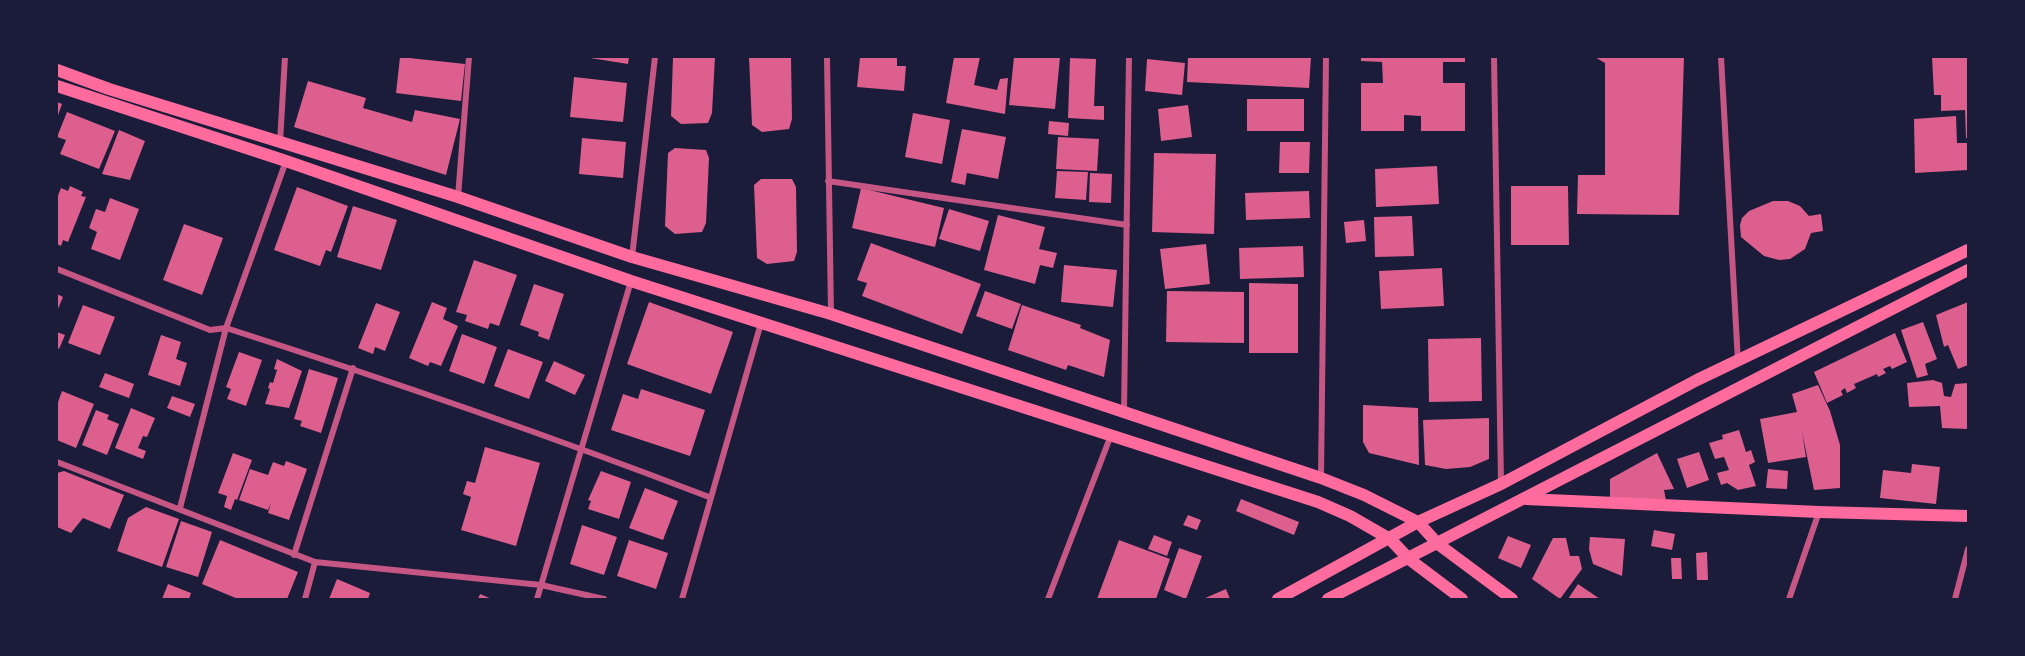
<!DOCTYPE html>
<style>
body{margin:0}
#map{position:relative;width:2025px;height:656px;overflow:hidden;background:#1b1b3a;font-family:Ubuntu,sans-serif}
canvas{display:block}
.frame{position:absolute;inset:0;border:58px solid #1b1b3a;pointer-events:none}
</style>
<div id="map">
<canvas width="2025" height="656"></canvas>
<div class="frame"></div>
</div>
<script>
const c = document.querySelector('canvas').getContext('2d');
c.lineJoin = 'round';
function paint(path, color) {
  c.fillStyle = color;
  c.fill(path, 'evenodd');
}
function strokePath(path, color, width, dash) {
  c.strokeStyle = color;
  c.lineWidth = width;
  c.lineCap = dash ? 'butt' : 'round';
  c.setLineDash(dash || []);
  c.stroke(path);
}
paint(new Path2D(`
 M400 57 465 64 461 101 396 93Z
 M584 57H629L628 64Z
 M673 57H715L712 113 708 123 681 124 671 116Z
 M749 57H791L792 119 789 129 762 132 752 125Z
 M860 57H897V66H906L904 91 857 87Z
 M954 57H980L974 85 997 90 1000 79 1008 78 1005 114 946 103Z
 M1014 57H1060L1055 109 1009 105Z
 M1188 57H1311L1309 88 1187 82Z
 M1361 57H1465V62H1443V83H1465V131H1421V116L1404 115V131H1361V83H1383L1382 62 1361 61Z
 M1595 57H1684L1679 215 1577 214 1578 175H1605V63Z
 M1932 57H1968V138H1966L1965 110 1941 111V95H1934Z
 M1070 58 1096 59 1094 106H1104V120L1068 118Z
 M1147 59 1185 63 1182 95 1145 91Z
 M574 77 627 83 623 122 570 117Z
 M308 81 366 98 363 108 412 122 415 110 460 119 446 175 294 127Z
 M1247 99H1304V131H1247Z
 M57 102 62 104 57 118Z
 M1188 105 1192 137 1161 141 1158 109Z
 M67 112 115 131 99 169 60 154 66 140 57 137Z
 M913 113 950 120 942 164 905 157Z
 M1956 116 1957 143H1968V170L1915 173 1914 119Z
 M1049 121 1069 123 1068 136 1048 134Z
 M962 129 1006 137 998 179 967 173 965 185 951 182Z
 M119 130 145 141 130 180 102 174Z
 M1058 137 1099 139 1097 171 1056 169Z
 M582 138 626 142 623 178 579 174Z
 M1280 142H1310L1309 173H1279Z
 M675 148 706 150 709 158 706 223 702 232 675 234 665 226 668 153Z
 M1154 153 1216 154 1214 234 1152 232Z
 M1437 166 1439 204 1376 207 1375 169Z
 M1057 171 1088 172 1086 200 1055 198Z
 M1090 173 1112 174 1111 203 1089 202Z
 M761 179H792L796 187 797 252 794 261 767 264 757 258 754 185Z
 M70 186 83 192 81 196 86 197 68 242 63 240 61 246 57 244V198L61 188 68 191Z
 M1511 186H1568L1569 245H1511Z
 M297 187 348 206 331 252 326 250 320 266 274 250Z
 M861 188 944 208 935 247 852 228Z
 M1309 191 1310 218 1246 220 1245 193Z
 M110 198 139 209 120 260 91 249 97 232 89 228 96 209 105 212Z
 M1773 201H1788L1800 206 1809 216 1821 214 1823 231 1811 233 1805 249 1790 259 1779 260 1764 256 1741 237 1740 225 1742 218 1749 211Z
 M353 206 397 220 381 270 337 257Z
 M949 209 989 221 980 251 939 239Z
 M998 215 1045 227 1039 249 1057 253 1053 268 1040 265 1035 284 984 270Z
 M1412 216 1414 256 1375 257 1374 217Z
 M1364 220 1366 241 1346 243 1344 222Z
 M184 224 223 238 202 295 163 280Z
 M871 243 981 284 962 334 862 296 867 283 857 280Z
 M1206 244 1210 284 1165 289 1160 249Z
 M1303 246 1304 277 1240 279 1239 248Z
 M474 260 517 275 499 326 490 323 488 329 465 321 467 315 456 312Z
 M1064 265 1117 270 1113 307 1061 302Z
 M1442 268 1444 306 1381 309 1379 271Z
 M1249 283 1298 284V353H1249Z
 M534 284 564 294 549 340 538 336 539 332 520 325Z
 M985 291 1021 304 1012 329 976 316Z
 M1167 291 1244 292V343L1166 342Z
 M57 294 63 297 57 311Z
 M432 302 447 308 443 319 458 326 441 366 430 362 428 366 409 358Z
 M649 302 733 332 711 394 627 364Z
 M1968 302V365L1958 369 1948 345 1944 347 1936 315Z
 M376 303 400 312 385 351 375 347 373 354 358 348Z
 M83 305 115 317 100 355 68 343Z
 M1022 305 1081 325 1080 328 1110 340 1104 377 1068 365 1066 370 1008 350Z
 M1923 322 1937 359 1925 364 1928 375 1917 378 1901 330Z
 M57 332 65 335 59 349 57 348Z
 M1895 333 1907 362 1892 369 1890 366 1883 369 1886 373 1878 377 1877 374 1854 384 1856 388 1847 393 1845 388 1841 391 1843 395 1827 403 1814 372Z
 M462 334 497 347 484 384 449 371Z
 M161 335 181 342 176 359 187 363 180 386 148 375Z
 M1481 338 1482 401 1429 402 1428 339Z
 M508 349 543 362 529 399 494 386Z
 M239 352 262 360 246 406 227 399 231 389 226 387Z
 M277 359 302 371 289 408 265 404 270 389 268 388 270 382 273 383 277 370 274 369Z
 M554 361 585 375 575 395 545 381Z
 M309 369 338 378 321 433 300 426 302 421 294 419Z
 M105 373 134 384 129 398 99 387Z
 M1933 380 1942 383 1944 396 1951 397 1955 384 1968 383V429L1942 428 1940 406 1909 407 1907 383Z
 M1818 385 1830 411 1840 445V488L1814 490 1802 432 1806 457 1768 463 1760 419 1797 412 1792 394Z
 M641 389 705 410 690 456 611 430 623 394 638 399Z
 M62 391 94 404 76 448 57 440V405Z
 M172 396 195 404 190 417 167 408Z
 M1363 405 1418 408 1419 465 1369 453 1363 442Z
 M131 408 155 418 147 437 143 436 138 448 146 451 143 459 115 448Z
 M96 410 109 415 107 419 119 424 107 455 82 445Z
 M1489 418V459L1470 467 1446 469 1425 465 1423 420Z
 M1739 430 1746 452 1751 450 1755 462 1749 465 1756 486 1738 490 1727 483 1721 485 1717 473 1729 470 1724 457 1715 459 1709 443 1723 439 1722 435Z
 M485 447 540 463 516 546 461 530 471 497 463 494 467 481 475 483Z
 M1699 452 1709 480 1687 488 1677 459Z
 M233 453 252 460 237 500 235 499 231 510 224 507 227 496 218 493Z
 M1657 453 1674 489 1664 490 1666 500 1610 498V479Z
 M286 461 307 469 289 520 268 513 271 503 268 510 239 500 250 469 268 475 273 462 284 466Z
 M1912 464 1940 467 1936 504 1880 498 1883 470 1911 473Z
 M1768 469 1788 471 1787 489 1766 488Z
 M64 471 124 495 110 529 83 518 71 533 57 527V473Z
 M601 471 631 482 619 519 588 509 591 501 588 500Z
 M645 488 678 501 663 540 629 528Z
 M1241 499 1299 522 1294 535 1236 511Z
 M146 507 179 519 162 567 117 551 128 518Z
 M1188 515 1201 520 1197 530 1183 525Z
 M181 521 212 532 198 577 166 567Z
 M582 525 617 537 604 575 570 564Z
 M1654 530 1675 534 1672 550 1651 546Z
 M1154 535 1172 542 1167 556 1148 549Z
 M1508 536 1531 545 1521 568 1498 558Z
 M1590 537 1625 539 1622 576 1593 564 1589 549Z
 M1553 538H1566L1570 556H1579L1582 569 1560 599 1532 579Z
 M220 540 298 572 287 599H238L202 584Z
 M629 540 668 553 656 589 617 576Z
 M1119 540 1170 559 1156 599H1097Z
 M1179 548 1202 556 1186 599 1164 590Z
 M1707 552 1708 580H1697L1696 553Z
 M1671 558H1681L1682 579H1672Z
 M337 579 370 593 368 599H329Z
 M168 584 191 593 189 599H162Z
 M1578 584 1600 599H1568Z
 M1226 589 1230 599H1203Z
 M480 594 492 599H478Z`), '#dd5f8e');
strokePath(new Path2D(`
 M827 57 831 314
 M1494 57 1501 483
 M1721 57 1738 362
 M280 142 285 57
 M828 181 1127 225
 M458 197 469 57
 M632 257 655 57
 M57 269 210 330 226 328C389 380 550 436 709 497
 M1124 411 1129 57
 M57 462 315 562 541 585 604 599
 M1321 477 1326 57
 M180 508 226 328 286 161
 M294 555 353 368
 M305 599 315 562
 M537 599 631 281
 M682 599 761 323
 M1048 599 1111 435
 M1789 599 1819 512
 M1955 599 1968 549`), '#c65784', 6);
strokePath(new Path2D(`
 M57 70 109 89 458 197 632 257 831 314 1321 478 1364 495 1418 522 1438 544 1512 599
 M57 86 286 161 631 281 1318 502 1350 516 1390 539 1409 559 1462 599
 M1526 499 1819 512 1968 516
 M1278 599 1418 522 1501 484 1697 380 1968 250
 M1328 599 1968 270`), '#ff6b9d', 12);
</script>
